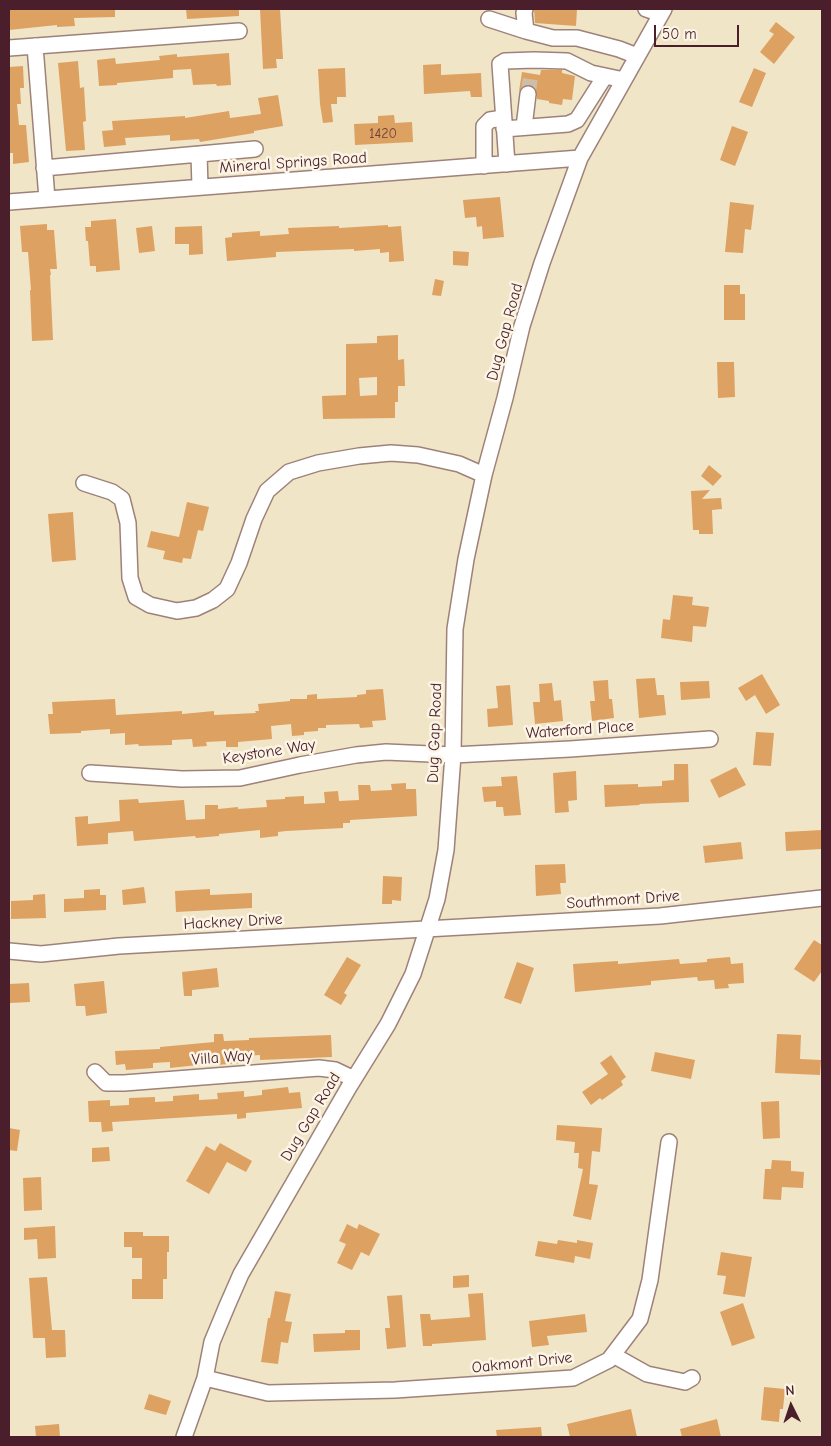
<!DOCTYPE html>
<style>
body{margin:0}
#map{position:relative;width:831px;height:1446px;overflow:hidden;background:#f1e5c7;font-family:"Comic Neue",sans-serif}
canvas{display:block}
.frame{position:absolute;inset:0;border:10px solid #4a1f2b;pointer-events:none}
.north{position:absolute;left:766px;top:1381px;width:50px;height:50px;-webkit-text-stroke:4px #fcf5e5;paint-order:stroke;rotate:356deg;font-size:14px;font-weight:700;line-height:20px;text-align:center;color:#4a1f2b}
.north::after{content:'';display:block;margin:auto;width:18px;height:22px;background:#4a1f2b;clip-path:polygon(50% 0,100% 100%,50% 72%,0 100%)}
.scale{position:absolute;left:654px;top:25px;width:85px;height:22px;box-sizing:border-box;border:2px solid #4a1f2b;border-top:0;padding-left:6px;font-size:15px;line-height:18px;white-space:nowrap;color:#4a1f2b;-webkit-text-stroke:4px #fcf5e5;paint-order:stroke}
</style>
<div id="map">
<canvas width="831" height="1446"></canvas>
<div class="frame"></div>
<div class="north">N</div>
<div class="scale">50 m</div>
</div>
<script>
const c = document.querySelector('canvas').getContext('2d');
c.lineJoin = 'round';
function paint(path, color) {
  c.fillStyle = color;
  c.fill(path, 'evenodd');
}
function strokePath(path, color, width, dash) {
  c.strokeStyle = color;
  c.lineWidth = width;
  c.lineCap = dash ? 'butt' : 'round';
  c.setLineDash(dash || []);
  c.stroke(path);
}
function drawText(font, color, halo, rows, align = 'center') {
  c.font = font + ' "Comic Neue",sans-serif';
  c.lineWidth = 5;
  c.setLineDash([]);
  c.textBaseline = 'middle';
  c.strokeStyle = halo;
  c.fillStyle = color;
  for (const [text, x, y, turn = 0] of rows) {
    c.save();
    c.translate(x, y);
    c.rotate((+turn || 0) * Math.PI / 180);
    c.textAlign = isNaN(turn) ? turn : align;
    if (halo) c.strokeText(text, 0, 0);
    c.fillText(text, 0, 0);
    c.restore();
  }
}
paint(new Path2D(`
 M9 9H115V17L74 18 75 26 57 27V25L9 30Z
 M186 9H239V16L187 19Z
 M260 9H280L283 59H276L277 68 263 69Z
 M534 9H577L576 26 535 23Z
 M776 22 795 37 774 64 760 52 774 34 769 31Z
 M229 53 231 85 217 86 216 84 193 85 191 69 173 70V78L117 83V85L99 86 97 60 115 58 116 64 160 60 159 56 177 54V57Z
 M78 61 80 88 84 87 86 121 83 122 85 150 66 151 58 63Z
 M441 64V75L481 73 482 97H471L470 91 424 94 423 65Z
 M23 66 24 88H20L21 104H17L19 125H26L29 162 13 164V153H9V67Z
 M345 68 346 97H337V104H331L333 122 323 123 320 104 318 69Z
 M754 68 766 73 752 107 739 102Z
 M541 70H562V73L575 76 572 100 563 99 562 105 549 103V101L537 99 536 90 530 85 524 86 519 91 522 72 540 75Z
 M278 95 283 126 254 131V133L200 142 199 139 170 141V135L125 138 126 145 104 147 102 131 113 130 112 121 185 116V118L229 111 230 118 261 114 258 98Z
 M394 115 395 123 412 122 413 142 355 145 354 124 378 123V116Z
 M732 126 748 132 735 166 720 160Z
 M500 197 504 237 483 239 482 226 477 227 476 217 465 218 463 200Z
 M730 202 754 205 751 230 745 229 743 253 725 252Z
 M116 219 120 270 96 272V266H90L88 241H86L85 227H91V221Z
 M47 224V230H54L57 269H50L51 275H50L53 340 32 341 30 290H31L28 252H22L20 226Z
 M388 225V227L401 226 404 261 389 262V252L380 253V249L354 251V249L276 252V257L227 261 225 238 232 237V233L260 231V236L289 234 288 228 339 226V228Z
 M152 226 155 251 139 253 136 228Z
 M202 226 203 254 189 255V244H175V227Z
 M453 251 469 252 468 266 453 265Z
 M435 279 444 281 441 296 432 295Z
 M724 285H740V294H745V320H724Z
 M398 335V360L404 359 405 386H398V402H395V418L323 419 322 396 346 395V344L377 343V336ZM377 377V395L360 396 359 378Z
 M717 362H734L735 397 718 398Z
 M709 465 722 476 713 486 701 476Z
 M710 490 702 499 721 498 722 509 712 510 713 534H699V530H693L691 491Z
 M187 502 209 507 203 531 198 530 191 559 183 558 182 563 163 559 165 551 147 547 151 531 179 537Z
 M73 512 76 560 52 562 48 514Z
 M673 595 693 597 692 605 709 607 706 627 693 626 692 642 661 638 663 619 670 620Z
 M762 674 780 705 766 714 755 695 746 701 738 688Z
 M655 678 657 695H664L666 715 639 718 636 679Z
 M608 680 609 699H612L614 718 592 721 590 701H595L593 681Z
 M709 681 710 698 681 700 680 682Z
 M552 683 554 701 561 700 563 721 535 724 533 702H540L539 684Z
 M510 685 513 725 488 727 487 709 498 708 496 686Z
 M383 689 386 720 372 721 373 727 360 728 359 724 326 725V728H318V731L304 732V735L292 736 291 724 271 726 272 739 238 742V747H226V741L206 742 207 746 193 747 192 739 172 740V745L139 746 138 744 125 745V733L110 734V729L81 731V733L50 734 48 714H53L52 702 115 699 116 715 182 711V714L214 711V715L256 713 255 711H259L258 704 290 701V699H307V695L317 694V699L357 697V695L366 694V690Z
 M756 732 774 733 771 766 753 765Z
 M674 764H688L689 802 639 804 640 805 605 807 604 785 638 784V787L662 786V781L674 780Z
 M736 767 746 785 719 798 710 780Z
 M576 771 577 800 568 801 569 812 555 813 553 773Z
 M517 776 521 815 504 816 503 807H496V801L484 802 482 787 502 786 501 777Z
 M406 783V789H416L417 816 350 820V823H343V828L286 831 278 832V836L260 838V830L219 834V836L196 838 195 836 134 841 133 831 108 833V844L77 846 75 817 88 816V824L120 821 119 800 138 799 139 803 184 800 186 820 205 819V805H218V809L238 807V809L267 807 266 800 285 799V797L304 796V804L325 803 324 792 338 791 339 801 359 800 358 785H370L371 791 392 790 391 784Z
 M822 830V849L786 851 785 832Z
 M741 842 743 859 705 863 703 846Z
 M565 864 566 883H560L561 894 536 896 535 865Z
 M383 876 402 877 401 901 392 900V904H382Z
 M144 887 146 903 123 905 122 890Z
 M100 889V895H106V910L64 912V899L84 898V890Z
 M210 889V895L252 893V908L176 912 175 891Z
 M45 894 46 918 11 919V901L33 900V895Z
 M814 940 822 945V971L814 982 794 969Z
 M347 957 361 965 344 993 347 995 341 1005 324 995Z
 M730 957 731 964 743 963 744 983 728 984 729 988 715 989 714 980 698 981 697 977 651 981V985L575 992 573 964 618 961V964L679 959 680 964 707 962V959Z
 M517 962 534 968 521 1004 504 998Z
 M217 968 219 987 192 990V996H184L182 972Z
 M104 981 107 1013 86 1016 85 1006H76L74 984Z
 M29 983 30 1002 9 1003V984Z
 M214 1034H223L224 1041 249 1040V1038L331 1035 332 1057 260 1060V1055L242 1056V1063L216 1065 215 1059 198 1060V1065L170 1068V1062L153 1063V1068L126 1070 125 1064 116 1065 115 1051 160 1049V1047L214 1042Z
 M777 1034 801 1035 800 1059 821 1060 820 1075 775 1073Z
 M655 1052 695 1060 691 1079 651 1071Z
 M611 1055 626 1077 621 1081 623 1085 602 1100 600 1098 591 1105 582 1092 608 1074 600 1063Z
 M288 1087 289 1093 300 1092 302 1108 246 1113V1118L237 1119V1114L112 1122 113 1131 102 1132 101 1122H89L88 1101 110 1100V1106L129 1105V1098L155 1097V1102L173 1101V1096L199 1094V1100L218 1099 217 1093 244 1091V1097L262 1095V1090Z
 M779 1101 780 1138 763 1139 761 1102Z
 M557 1125 602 1128 600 1152 592 1151 589 1184 598 1185 591 1220 573 1216 583 1169 578 1168 579 1153H574L575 1142 556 1140Z
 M9 1128 20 1130 17 1151 9 1150Z
 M220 1143 252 1161 246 1172 227 1162 209 1194 186 1181 206 1146 215 1151Z
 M109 1147 110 1161 92 1162V1148Z
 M772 1160 791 1161V1171L804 1172 803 1188 782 1187 781 1200 763 1199 765 1169H771Z
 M41 1177 42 1210 24 1211 23 1178Z
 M347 1224 357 1229 359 1224 380 1234 369 1256 361 1252 352 1270 337 1263 346 1244 339 1241Z
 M55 1226 56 1258 38 1259 37 1239 24 1240V1228Z
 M124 1232H143V1236H169V1252H167V1279H163V1299H132V1279H142V1258H132V1247H124Z
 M558 1240 577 1243V1240L593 1243 590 1259 575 1256 574 1263 535 1256 538 1241 557 1244Z
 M721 1252 752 1257 745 1297 723 1294 726 1276 717 1275Z
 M469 1275V1287L453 1288V1276Z
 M47 1277 52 1330H65L66 1357 46 1358 45 1338H33L29 1278Z
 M275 1291 291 1294 285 1321 292 1322 288 1343 281 1342 278 1364 261 1362 268 1318H270Z
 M483 1293 486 1340 432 1344V1346H423L420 1314H430L431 1320 470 1317 468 1294Z
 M402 1295 406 1347 387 1349 385 1328H390L387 1296Z
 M743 1303 755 1338 732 1346 720 1312Z
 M585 1314 587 1332 547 1336 549 1345 532 1347 529 1321Z
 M345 1330H360V1350L314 1352 313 1334 345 1333Z
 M764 1387 785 1389 783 1409H780L779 1422 761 1420Z
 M149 1394 171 1401 166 1415 144 1409Z
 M631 1409 637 1437H570L567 1424Z
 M717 1419 721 1437H682L680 1429Z
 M59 1424 60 1437H36L35 1426Z
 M541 1427 542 1437H497L496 1430Z`), '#dda162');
strokePath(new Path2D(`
 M528 94 531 74`), '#d0bda8', 15, [15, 8]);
const minor = new Path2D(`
 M525 9 524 13 526 31
 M646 9 661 14
 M489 19 526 31 553 38H577L619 49 637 56
 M35 46 47 199
 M9 48 239 31
 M524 127 528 94
 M504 129 568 124 577 120 605 76
 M199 154 200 187
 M507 164 500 64 505 61 534 60 567 61 591 73 624 80
 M484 166V126L490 120 503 118
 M44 168 255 149
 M9 202 580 158
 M84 483 112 492 122 499 128 523 130 578 136 597 150 605 177 611 196 608 213 600 227 589 239 563 254 519 267 491 289 472 318 463 359 456 391 453 418 455 459 464 484 475
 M90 773 182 779 240 778 300 765 356 755 386 752 453 755 570 749 710 739
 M9 951 41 954 119 946 660 916 822 898
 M95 1072 106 1083H124L319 1068 335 1070 354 1079
 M613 1355 647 1374 685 1382 692 1378
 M205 1378 268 1393 395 1390 573 1378 609 1360 640 1319 650 1280 669 1142
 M184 1437 205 1378 212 1342 227 1306 241 1274 349 1087 388 1024 413 974 437 899 446 850 453 755 455 629 466 559 484 475 505 398 522 326 542 263 580 158 664 9`);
strokePath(minor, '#9e8279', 18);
strokePath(minor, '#fff', 15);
drawText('14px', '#6f4039', null, [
 ["1420",383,134]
]);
drawText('16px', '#4a1f2b', '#fcf5e5', [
 ["Mineral Springs Road",293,163,-4],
 ["Dug Gap Road",505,332,-75],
 ["Waterford Place",580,730,-4],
 ["Dug Gap Road",435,733,-88],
 ["Keystone Way",269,752,-9],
 ["Southmont Drive",623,900,-4],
 ["Hackney Drive",233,922,-3],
 ["Villa Way",222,1058,-4],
 ["Dug Gap Road",311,1117,-59],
 ["Oakmont Drive",522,1363,-6]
]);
</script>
